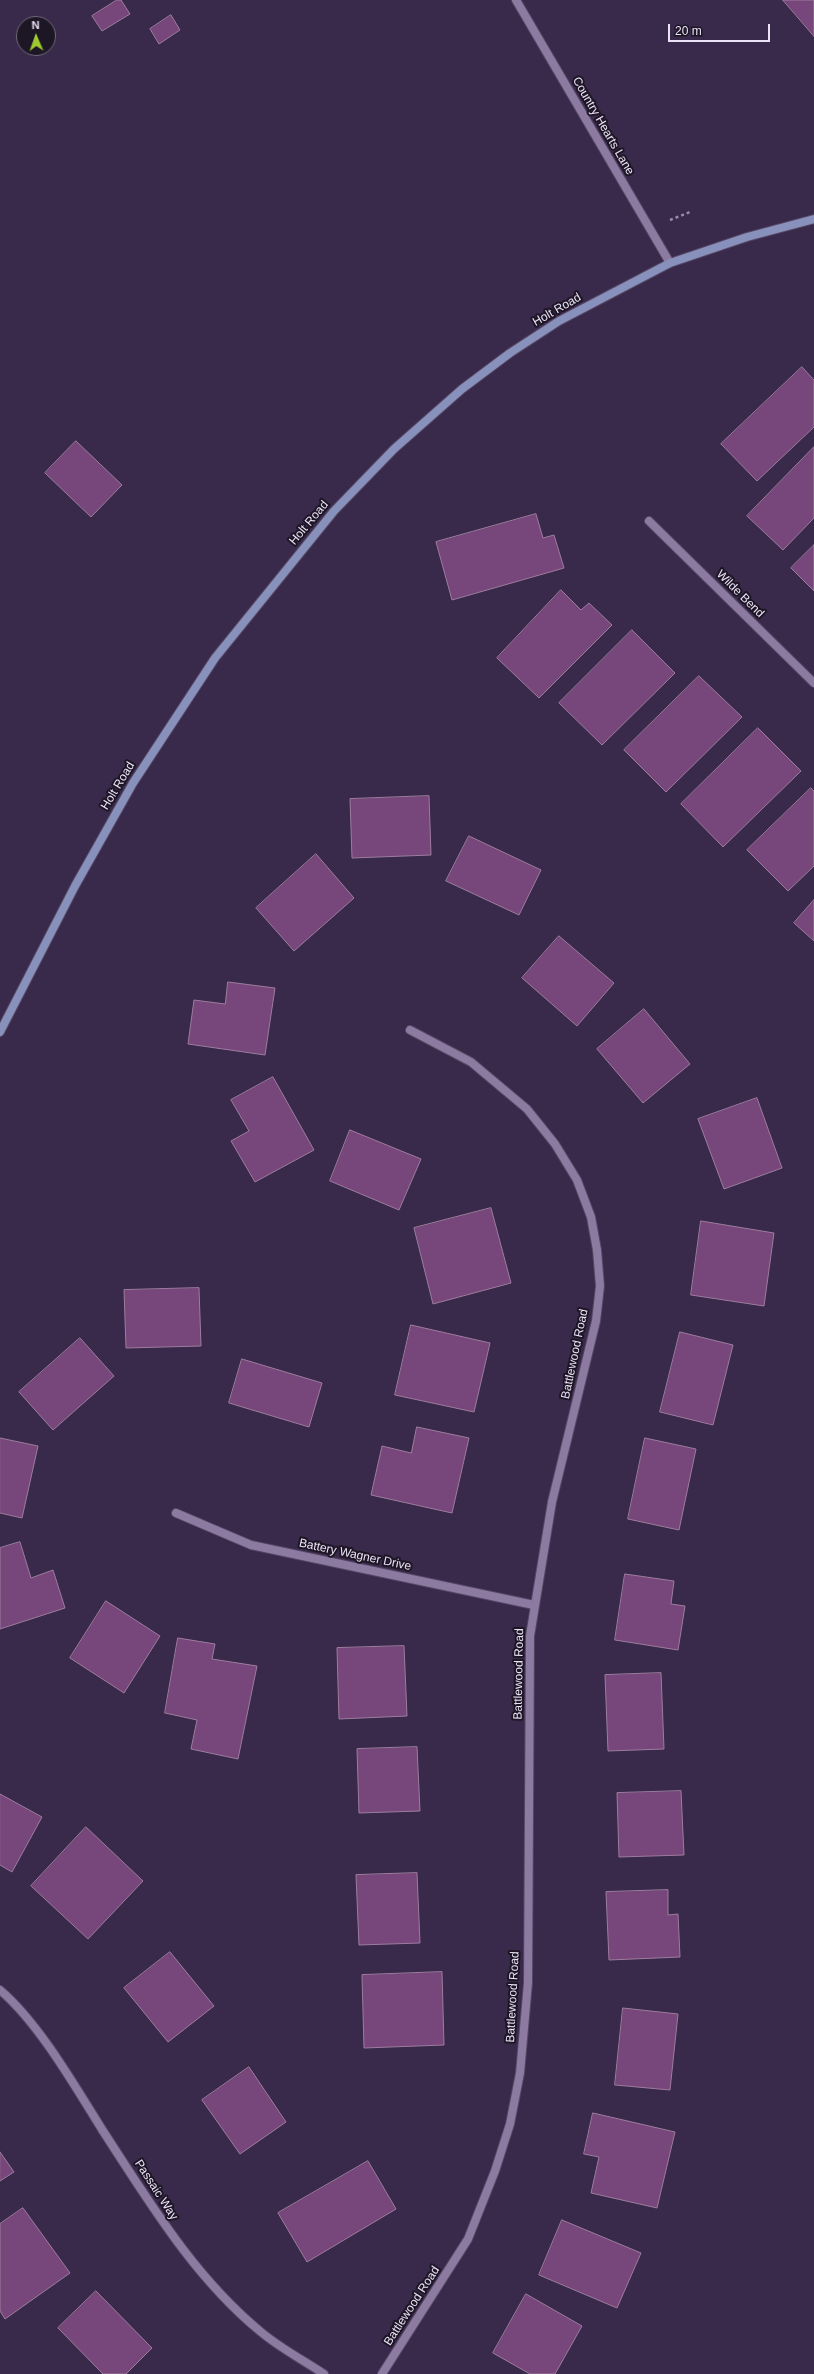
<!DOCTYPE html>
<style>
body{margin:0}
#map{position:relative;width:814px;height:2374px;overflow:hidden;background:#39294a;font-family:Helvetica,sans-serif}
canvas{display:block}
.north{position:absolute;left:16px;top:16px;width:40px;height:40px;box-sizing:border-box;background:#1d1625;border:1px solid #706879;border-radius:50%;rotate:358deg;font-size:11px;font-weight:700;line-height:16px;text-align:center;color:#ece2f8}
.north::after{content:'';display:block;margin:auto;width:14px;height:18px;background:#9eca2f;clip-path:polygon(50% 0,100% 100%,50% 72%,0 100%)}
.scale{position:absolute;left:668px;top:24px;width:102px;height:18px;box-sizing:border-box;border:2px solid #ece2f8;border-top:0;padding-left:5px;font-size:12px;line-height:14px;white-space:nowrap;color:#ece2f8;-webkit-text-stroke:3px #1d1625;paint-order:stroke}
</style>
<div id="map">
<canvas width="814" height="2374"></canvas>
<div class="north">N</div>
<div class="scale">20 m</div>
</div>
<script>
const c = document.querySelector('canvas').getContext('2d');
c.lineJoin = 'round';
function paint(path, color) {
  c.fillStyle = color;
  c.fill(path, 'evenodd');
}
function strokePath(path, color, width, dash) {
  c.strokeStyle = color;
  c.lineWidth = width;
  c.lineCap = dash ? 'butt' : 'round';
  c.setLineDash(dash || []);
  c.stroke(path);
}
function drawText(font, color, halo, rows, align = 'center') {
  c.font = font + ' Helvetica,sans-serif';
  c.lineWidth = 4;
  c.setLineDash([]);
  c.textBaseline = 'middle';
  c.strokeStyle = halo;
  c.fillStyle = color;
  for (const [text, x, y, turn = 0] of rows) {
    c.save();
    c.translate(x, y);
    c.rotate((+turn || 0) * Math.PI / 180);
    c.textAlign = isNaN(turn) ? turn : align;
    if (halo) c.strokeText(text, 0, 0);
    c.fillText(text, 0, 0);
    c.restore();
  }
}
const building = new Path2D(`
 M117 0H121L130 14 102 31 92 16Z
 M783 0H814V36Z
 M171 15 180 30 159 44 150 29Z
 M802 367 814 380V427L757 481 721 444Z
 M76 441 122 485 91 517 45 473Z
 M814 447V518L783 550 747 516Z
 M536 514 543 538 554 535 564 568 452 600 436 542Z
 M814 545V591L791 568Z
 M561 590 581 610 589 603 612 625 539 698 497 658Z
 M632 630 675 673 602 745 559 703Z
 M699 676 742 717 666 792 624 750Z
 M758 728 801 771 723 847 681 804Z
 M811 788 814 791V866L788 891 747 850Z
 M429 796 431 855 352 858 350 799Z
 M469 836 541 870 519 915 446 881Z
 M316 854 354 898 294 951 256 908Z
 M814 900V941L794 923Z
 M559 936 614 983 577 1026 522 978Z
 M228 982 275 988 265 1055 188 1044 194 1000 225 1004Z
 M644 1009 690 1064 643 1103 597 1049Z
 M273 1077 314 1150 255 1182 231 1141 249 1131 231 1100Z
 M757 1098 782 1168 724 1189 698 1119Z
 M350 1130 421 1159 399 1210 330 1181Z
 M491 1208 511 1283 433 1304 414 1228Z
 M701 1221 774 1233 764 1306 691 1295Z
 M199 1288 201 1346 126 1348 124 1290Z
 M411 1325 490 1343 474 1412 395 1395Z
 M680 1332 733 1345 713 1425 660 1412Z
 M80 1338 114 1376 53 1430 19 1392Z
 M242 1359 322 1383 309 1427 229 1403Z
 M417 1427 469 1438 452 1513 371 1495 382 1446 411 1453Z
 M0 1438 38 1446 22 1518 0 1513Z
 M645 1438 696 1449 679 1530 628 1519Z
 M20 1542 31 1578 53 1570 65 1608 0 1629V1548Z
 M625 1574 674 1581 671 1604 685 1606 678 1650 615 1640Z
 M106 1601 160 1636 124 1693 70 1658Z
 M178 1638 215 1644 212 1659 257 1666 238 1759 191 1749 197 1720 165 1713Z
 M404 1646 407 1716 339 1719 337 1648Z
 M661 1673 664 1749 608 1751 605 1675Z
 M417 1747 420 1811 359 1813 357 1749Z
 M681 1791 684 1855 619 1857 617 1793Z
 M0 1794 42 1817 12 1872 0 1865Z
 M86 1827 143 1881 88 1939 31 1886Z
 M417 1873 420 1943 359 1945 356 1875Z
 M668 1890V1915L678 1914 680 1957 609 1960 606 1892Z
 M170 1952 214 2006 168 2042 124 1988Z
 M442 1972 444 2045 364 2048 362 1975Z
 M623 2008 678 2014 670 2090 615 2085Z
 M249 2067 286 2122 240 2154 202 2100Z
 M593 2113 675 2132 657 2208 591 2193 599 2157 584 2154Z
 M0 2152 14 2172 0 2181Z
 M368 2161 396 2209 307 2262 278 2213Z
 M23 2208 70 2273 5 2319 0 2311V2224Z
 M562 2220 641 2253 617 2308 539 2275Z
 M96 2291 152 2348 126 2374H103L58 2328Z
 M526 2294 582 2326 555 2374H530L493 2353Z`);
paint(building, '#77467a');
strokePath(building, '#9d7d9e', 1);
const street = new Path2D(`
 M516 0 670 263
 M649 521 814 683
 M176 1513 251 1545 534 1605
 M0 1990C39 2023 76 2088 103 2131 150 2203 194 2277 261 2332 280 2348 303 2360 324 2374
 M382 2374 468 2239 495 2171 510 2124 520 2073 528 1983 530 1636 552 1502 596 1321 600 1286 597 1250 591 1217 577 1180 555 1144 527 1109 471 1062 410 1030`);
const secondary = new Path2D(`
 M0 1032 75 886 133 783 215 658 334 511 394 449 462 389 510 353 559 321 670 263 747 237 814 219`);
strokePath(street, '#554764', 10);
strokePath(secondary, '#554764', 10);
strokePath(new Path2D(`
 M670 220 690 212`), '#988ca7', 2.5, [3, 3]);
strokePath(street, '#8c7aa1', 8);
strokePath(secondary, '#8890bc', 8);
drawText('12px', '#ece2f8', '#1d1625', [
 ["Country Hearts Lane",603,126,60],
 ["Holt Road",557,310,-30],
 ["Holt Road",309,523,-50],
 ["Wilde Bend",740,594,45],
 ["Holt Road",118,786,-59],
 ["Battlewood Road",575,1354,-78],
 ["Battery Wagner Drive",355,1555,12],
 ["Battlewood Road",519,1674,-89],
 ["Battlewood Road",513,1997,-87],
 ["Passaic Way",156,2190,57],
 ["Battlewood Road",412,2306,-57]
]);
</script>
